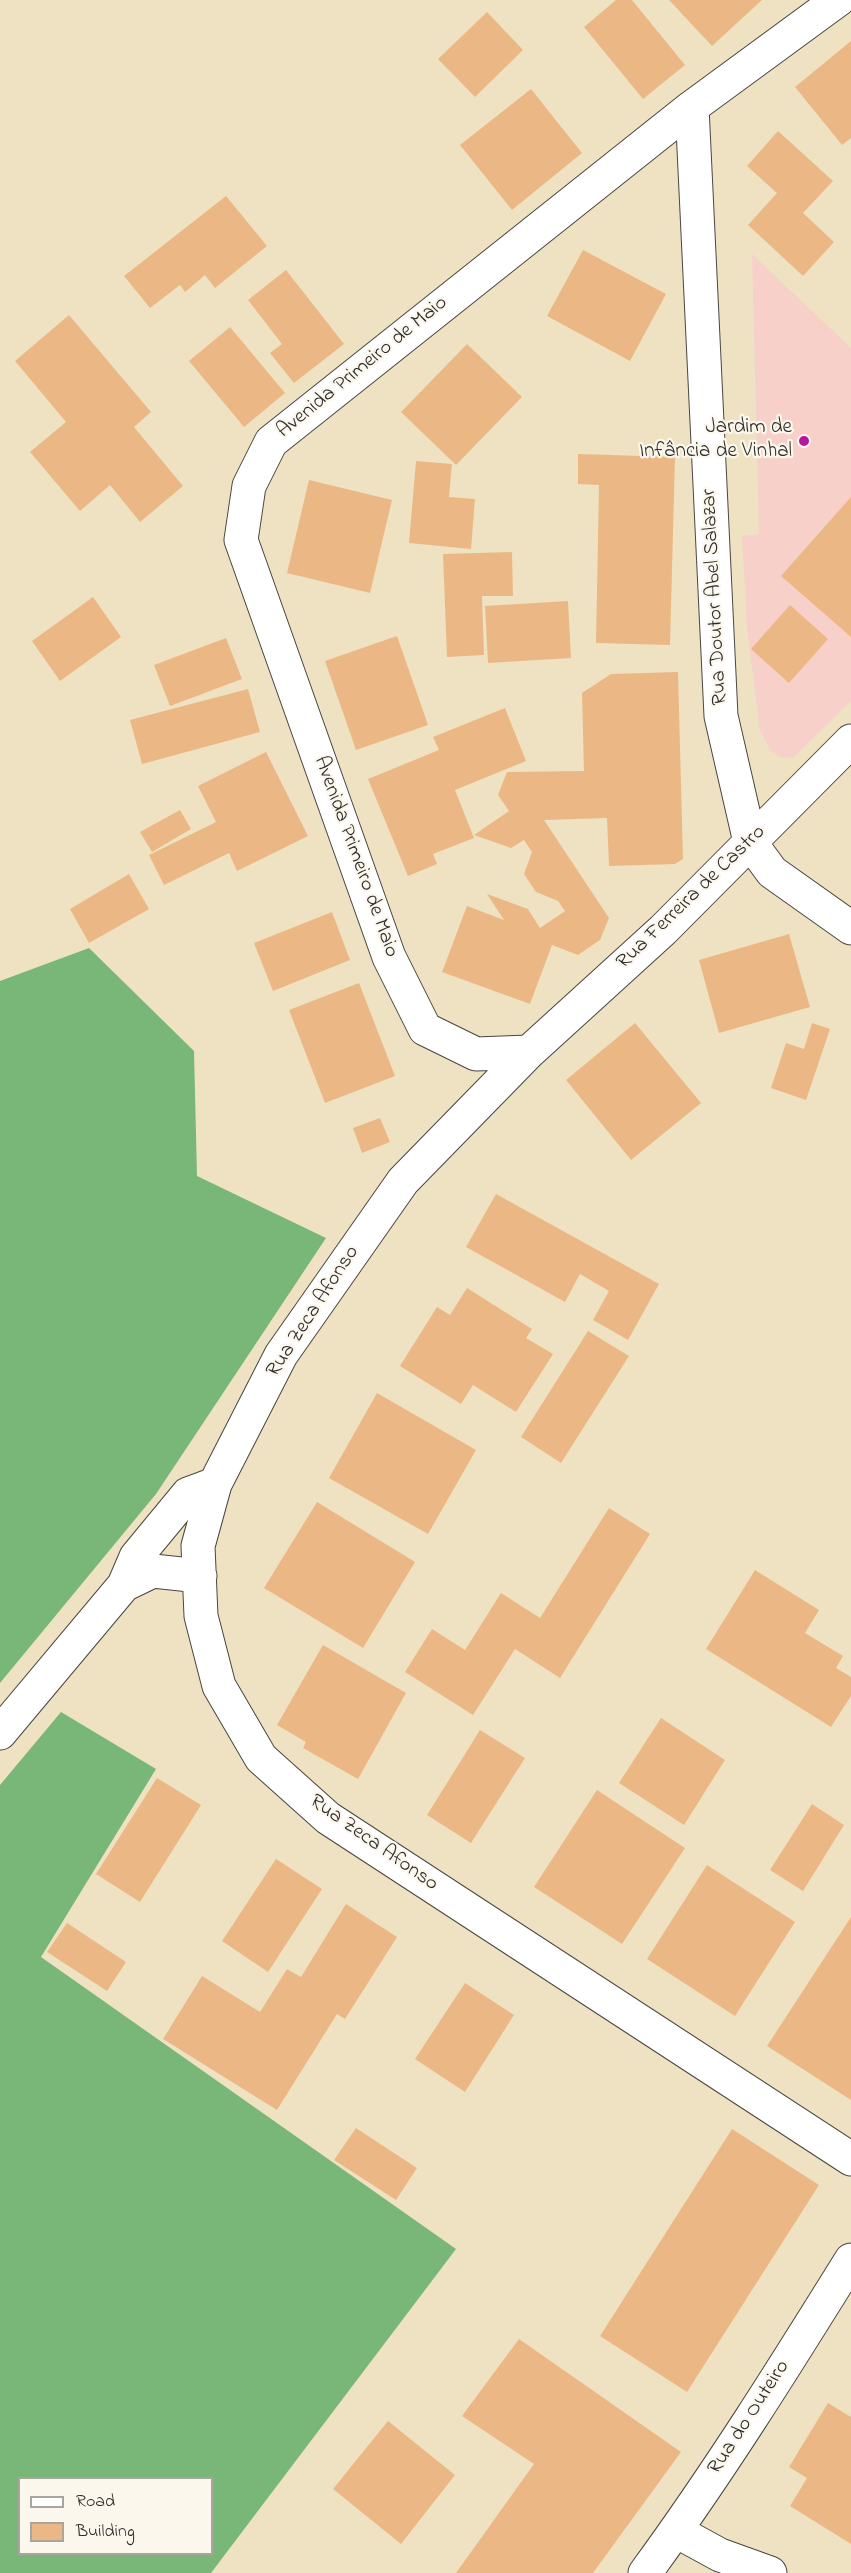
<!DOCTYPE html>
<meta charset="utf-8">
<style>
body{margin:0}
#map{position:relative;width:851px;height:2573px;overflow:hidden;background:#efe2c2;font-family:"Indie Flower",sans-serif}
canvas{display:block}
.legend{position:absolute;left:18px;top:2477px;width:195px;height:78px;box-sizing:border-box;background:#fbf7ec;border:2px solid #a8a59f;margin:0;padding:8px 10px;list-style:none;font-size:18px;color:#2b2b2b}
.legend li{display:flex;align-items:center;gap:12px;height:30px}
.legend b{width:30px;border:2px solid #a8a59f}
</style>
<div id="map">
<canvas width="851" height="2573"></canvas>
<ul class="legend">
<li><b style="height:8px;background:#fff"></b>Road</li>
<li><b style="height:16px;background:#ebb885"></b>Building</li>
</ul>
</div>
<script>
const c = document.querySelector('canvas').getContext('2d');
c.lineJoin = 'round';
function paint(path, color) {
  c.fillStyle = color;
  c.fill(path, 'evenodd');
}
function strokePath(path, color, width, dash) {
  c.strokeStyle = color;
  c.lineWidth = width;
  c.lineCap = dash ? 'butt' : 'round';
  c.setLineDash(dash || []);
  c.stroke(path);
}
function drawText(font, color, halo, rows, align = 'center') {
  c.font = font + ' "Indie Flower",sans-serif';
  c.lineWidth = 4.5;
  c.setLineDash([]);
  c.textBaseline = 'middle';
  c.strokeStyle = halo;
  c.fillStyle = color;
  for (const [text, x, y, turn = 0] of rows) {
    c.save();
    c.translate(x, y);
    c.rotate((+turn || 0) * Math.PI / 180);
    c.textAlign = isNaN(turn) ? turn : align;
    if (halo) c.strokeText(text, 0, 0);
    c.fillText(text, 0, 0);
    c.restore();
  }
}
paint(new Path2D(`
 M752 254 851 348V701L794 757 782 758 771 751 760 731 747 627 742 536 759 534Z`), '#f7d0c9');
paint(new Path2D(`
 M89 948 194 1051 197 1176 326 1238 156 1494 0 1683V981Z
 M61 1712 156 1769 41 1957 456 2249 211 2573H0V1785ZM212 2478V2554H20V2478Z`), '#78b778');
paint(new Path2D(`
 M616 0H632L685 65 643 99 584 27Z
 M669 0H762L712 46Z
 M487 12 523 50 475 97 438 59Z
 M851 41V138L842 145 795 87Z
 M531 89 582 153 512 210 460 145Z
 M778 131 833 181 803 213 834 242 803 276 748 225 777 193 747 166Z
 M226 196 267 246 215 288 205 275 185 292 180 285 150 308 124 276Z
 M583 250 666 294 630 361 547 316Z
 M286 270 344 344 294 383 270 353 282 344 248 300Z
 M69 315 151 412 134 427 183 486 140 522 110 485 80 511 30 452 66 422 15 361Z
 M230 327 285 393 244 427 189 361Z
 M467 344 522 397 456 465 401 412Z
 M578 454 675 457 670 645 596 643 599 485 578 484Z
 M416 461 452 464 449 497 475 499 471 549 409 543Z
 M309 480 392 500 370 593 287 573Z
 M851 497V637L781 576Z
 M512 552 513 596H482L484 655 447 657 443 554Z
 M93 597 121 637 60 681 32 641Z
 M568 601 571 658 488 663 485 606Z
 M790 605 828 639 789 683 751 649Z
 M397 636 428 725 356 750 325 661Z
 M226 638 242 679 170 706 154 665Z
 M678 672 683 859 675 864 609 866 607 818 544 820 609 918 600 940 578 955 552 945 530 1004 442 972 467 906 504 920 487 894 528 909 540 928 565 911 558 901 536 892 524 874 532 852 524 840 511 848 474 835 509 811 498 795 507 772 584 771 582 693 611 674Z
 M248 689 260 732 142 764 130 720Z
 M505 708 526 761 455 790 474 838 433 854 437 864 408 876 368 779 439 750 433 737Z
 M266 752 308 836 237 871 229 853 164 885 149 855 216 822 198 786Z
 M180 810 191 829 152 852 140 832Z
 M129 874 149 909 89 943 70 909Z
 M332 912 350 960 273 991 254 943Z
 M789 934 810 1007 719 1033 699 960Z
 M359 983 395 1076 325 1103 289 1010Z
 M635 1023 701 1103 631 1160 566 1080Z
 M812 1023 830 1029 806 1100 771 1088 786 1043 804 1049Z
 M380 1118 390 1142 362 1153 353 1128Z
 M496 1194 659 1284 628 1340 593 1320 609 1291 580 1274 565 1302 466 1247Z
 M467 1288 532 1329 526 1338 553 1354 516 1412 473 1385 461 1404 400 1366 437 1307 450 1315Z
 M588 1331 629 1356 561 1463 521 1437Z
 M377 1393 476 1450 428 1534 329 1478Z
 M317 1502 415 1562 363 1648 264 1588Z
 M609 1508 650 1534 560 1678 515 1649 473 1715 405 1672 432 1629 465 1650 501 1593 540 1618Z
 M755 1570 819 1610 805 1633 843 1656 836 1668 851 1677V1696L831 1727 706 1649Z
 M323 1645 406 1693 358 1779 303 1748 306 1742 277 1725Z
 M661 1718 725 1760 684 1825 619 1783Z
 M480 1730 525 1758 471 1843 427 1815Z
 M157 1778 201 1805 140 1902 96 1874Z
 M597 1790 685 1848 622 1944 534 1887Z
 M812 1804 844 1825 803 1891 770 1870Z
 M276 1859 322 1889 268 1972 222 1941Z
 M707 1865 795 1922 735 2016 647 1959Z
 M346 1904 397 1937 345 2019 337 2014 277 2110 163 2039 202 1976 260 2012 287 1969 301 1977Z
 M851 1917V2100L767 2046Z
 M67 1923 126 1962 107 1991 47 1952Z
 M465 1983 514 2015 465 2092 415 2059Z
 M356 2128 417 2168 396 2200 334 2160Z
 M732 2129 819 2185 687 2392 600 2336Z
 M519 2339 681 2452 593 2573H456L534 2464 462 2416Z
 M828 2403 851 2417V2544L790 2506 807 2478 789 2467Z
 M388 2421 455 2475 401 2544 333 2489Z`), '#ebb885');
const minor = new Path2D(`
 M692 107 721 716 750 842 772 872 851 928
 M851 741 663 930 529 1052 403 1181 281 1355 215 1484 198 1546 201 1616 219 1686 261 1758 328 1818 851 2159
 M529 1052 476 1054 425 1029 389 957 241 540 249 486 271 442 692 107 838 0
 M124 1585 136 1557 188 1494 215 1484
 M0 1733 124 1585 153 1571 200 1576
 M676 2531 720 2555 770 2573
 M645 2573C719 2472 785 2366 851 2260`);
strokePath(minor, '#484642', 35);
strokePath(minor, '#fff', 33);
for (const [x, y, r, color] of [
 [804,441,6,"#b5179e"]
]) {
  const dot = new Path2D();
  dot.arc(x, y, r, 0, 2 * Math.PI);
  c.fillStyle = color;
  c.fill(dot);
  strokePath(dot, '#fbf7ec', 2);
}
drawText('21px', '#2b2b2b', '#fbf7ec', [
 ["Avenida Primeiro de Maio",363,368,-39],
 ["Rua Doutor Abel Salazar",716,597,-93],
 ["Avenida Primeiro de Maio",355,857,70],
 ["Rua Ferreira de Castro",692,898,-44],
 ["Rua Zeca Afonso",314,1312,-57],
 ["Rua Zeca Afonso",373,1844,35],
 ["Rua do Outeiro",750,2418,-57]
]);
drawText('21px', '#2b2b2b', '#fbf7ec', [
 ["Jardim de",792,429],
 ["Infância de Vinhal",792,453]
], 'right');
</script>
